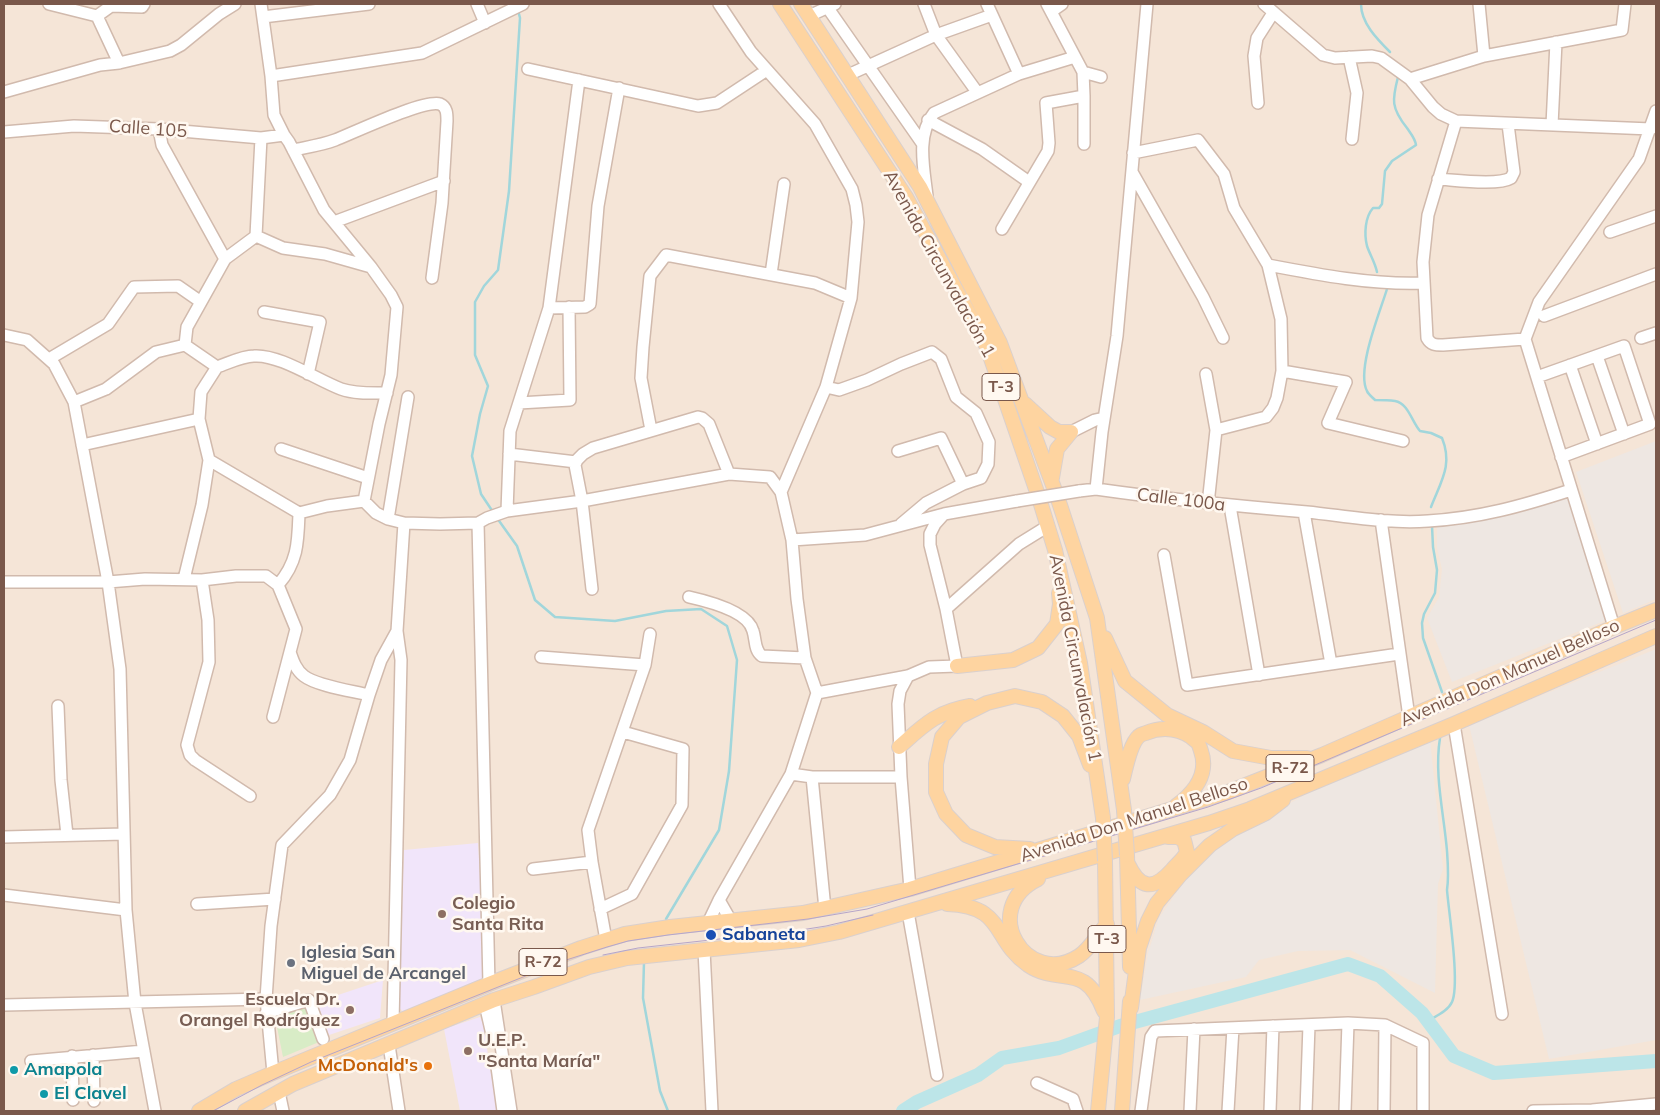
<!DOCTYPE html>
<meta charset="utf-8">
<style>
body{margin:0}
#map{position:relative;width:1660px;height:1115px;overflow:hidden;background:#fdf4e9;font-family:Mulish,sans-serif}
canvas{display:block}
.frame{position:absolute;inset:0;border:5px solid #7a584b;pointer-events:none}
</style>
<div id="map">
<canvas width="1660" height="1115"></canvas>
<div class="frame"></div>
</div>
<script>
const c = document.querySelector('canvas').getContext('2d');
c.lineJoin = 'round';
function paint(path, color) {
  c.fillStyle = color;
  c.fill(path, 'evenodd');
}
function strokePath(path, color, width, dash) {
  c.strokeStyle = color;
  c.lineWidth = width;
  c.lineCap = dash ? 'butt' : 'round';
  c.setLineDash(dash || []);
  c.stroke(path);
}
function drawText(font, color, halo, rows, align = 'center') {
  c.font = font + ' Mulish,sans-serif';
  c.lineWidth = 5;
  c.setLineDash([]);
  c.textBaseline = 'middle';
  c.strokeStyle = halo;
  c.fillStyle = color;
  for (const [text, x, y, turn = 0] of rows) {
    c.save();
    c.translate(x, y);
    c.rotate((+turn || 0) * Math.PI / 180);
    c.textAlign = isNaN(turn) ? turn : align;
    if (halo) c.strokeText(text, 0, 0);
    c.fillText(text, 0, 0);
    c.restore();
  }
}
paint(new Path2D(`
 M4 4H1656V1111H4Z`), '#f5e5d7');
paint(new Path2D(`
 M1656 441V599L1623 613 1576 472Z
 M1566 492 1607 620 1452 682 1427 618 1439 597 1442 569 1437 548V527L1490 519 1522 511Z
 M1656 649V1040L1549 1059 1469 725Z
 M1430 739 1443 869 1438 884 1435 993 1350 950 1298 951 1259 960 1246 977 1140 1000 1148 953 1159 918 1186 879 1229 837 1321 786Z`), '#eee7e2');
paint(new Path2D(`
 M478 843 486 979 405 1013 398 1007 404 850Z
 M383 980 380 1018 329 1035 317 1002Z
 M480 1017 483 1024 497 1111H460L444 1029Z`), '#f1e5fa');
paint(new Path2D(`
 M305 1006 319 1042 283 1057 275 1017Z`), '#d8ecc6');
strokePath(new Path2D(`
 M1361 4C1361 23 1377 39 1390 52
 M1377 272C1375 262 1370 255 1367 246 1364 234 1365 217 1373 208H1379L1382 204 1385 171 1392 161 1416 145C1415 138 1411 134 1407 128 1391 108 1392 100 1398 77
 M1387 289C1380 312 1356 370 1367 391 1368 394 1372 397 1375 400 1381 400 1388 400 1395 401 1408 403 1412 422 1420 431L1431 433 1442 438C1453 465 1441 481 1431 507
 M493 512 481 494 472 456 480 414 488 386 475 355V302L484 286 498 270 509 191 520 18 518 10
 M497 518 517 546 535 600 555 617 615 621 666 611 701 609 727 626 737 660 729 771 719 830 666 919
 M1432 526 1433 547 1437 570 1435 593 1424 614 1422 623 1423 638 1442 692
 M644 962 643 998 660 1091 668 1111
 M1428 1021C1436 1016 1448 1011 1452 1002 1460 984 1449 914 1447 890 1449 877 1448 865 1447 851 1444 814 1434 775 1440 738`), '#a1d6db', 2.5);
strokePath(new Path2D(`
 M903 1111 917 1102 978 1075 1002 1058 1059 1048 1120 1026 1348 964 1380 976 1422 1013 1454 1056 1494 1073 1656 1061`), '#bce5e8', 14);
const minor = new Path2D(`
 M49 4 97 16 111 6 142 7 144 4
 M261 4 271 76 274 115 284 135
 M477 4 485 23
 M719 4 751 52 815 124 852 189 856 205 858 222 851 298 826 387 781 492
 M825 4 922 143
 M924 4 936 35 977 92
 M987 4 1019 74
 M1047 4 1083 72 1101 77
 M1264 4 1323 55 1335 58 1372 56 1381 58 1410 79 1433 107 1441 114 1456 121 1651 129
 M1479 4 1484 56
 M1052 11 1062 4
 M97 16 119 63
 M809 16 835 4
 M263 17 369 4
 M1349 57 1357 93 1352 139
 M528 69 698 106 717 103 767 70
 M1083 72 1084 96
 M848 75 936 35 992 15
 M271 76 422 53 523 4
 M1410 79 1484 56 1622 30 1625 4
 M4 92 100 65 119 63 170 51 181 45 219 14 235 4
 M1258 103 1254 56 1257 38 1273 13
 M928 120 982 149 1029 182
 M1456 121 1428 215 1423 262 1427 338C1431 345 1435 345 1443 345L1525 339
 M1552 125 1556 42
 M159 129 162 145 225 259
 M4 132 74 126 159 129 261 138 284 135 289 142 324 210 371 267 391 295 397 307 391 375 379 424 364 501
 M261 138 256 236 283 248 325 254 371 267
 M293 150C307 147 322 145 335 140 353 133 424 99 440 104 447 107 447 114 447 121L442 203 432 278
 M1133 153 1198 140 1224 174 1234 208 1268 265 1281 319 1282 371 1277 398 1273 408 1266 417 1216 430 1208 504
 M1132 172 1203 297 1223 338
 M1438 179C1455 180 1498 186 1511 178L1514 172 1508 124
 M927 196C924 169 916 135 934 113L1019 74 1075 57
 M334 222 444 181
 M1002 229 1048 151 1049 143 1046 103 1084 96V144
 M1610 232 1656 216
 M1268 265C1320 275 1372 285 1424 283
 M771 274 784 184
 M549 308 585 307 590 304 598 206 619 88
 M264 312 320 322 308 374
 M1544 316 1656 274
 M4 335 27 340 54 364 74 402 108 582 120 669 126 910 135 1003 155 1111
 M1641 338 1656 333
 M185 345 187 327 225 259 256 236
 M1597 356 1624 434
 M49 359 108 324 134 287 178 286 201 302
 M1570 365 1597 444
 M1282 371 1346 382 1328 423 1403 441
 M1206 374 1216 430
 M1537 377 1624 346 1650 424 1561 457
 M826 387 839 390 867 380 901 364 932 352 941 359 956 397 976 413 989 442 988 464 981 478 963 484
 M74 402 106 389 156 352 185 345 217 367
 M519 403 570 400 569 307
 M651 430 641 378 643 347 650 276 666 255 815 283 851 298
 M1071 432 1095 420 1104 418
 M82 445 199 419
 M281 449 368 478
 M898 451 941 438 963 484 926 503 901 524
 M509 454 576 462
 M209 460 299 513C298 542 298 562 278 585
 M1096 489 1102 432 1117 336 1147 4
 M1079 491 1096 489C1166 499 1236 506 1307 512 1346 516 1388 524 1428 521 1479 518 1522 506 1571 490
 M1230 506 1259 675
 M507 511 510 431 549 308 579 80
 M1304 512 1331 664
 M299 513 327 506 364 501 376 513 388 519 404 523 440 524 478 523 487 518 507 511 582 501 729 474 770 477 781 492 792 540 797 599 805 658 817 693
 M388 519 408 397
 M1381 520 1409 717
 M478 523 489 984
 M792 540 865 535 944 514 1017 501
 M1164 555 1187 685 1399 654
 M184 579 202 505 209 460 199 419 201 392 217 367C229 363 242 356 254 356 279 354 317 380 341 389 355 394 372 393 387 393
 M202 580 208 620 209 662 187 745 190 755 195 760 250 796
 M4 582H108L145 579 202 580 236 576H266L278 585 296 629 273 717
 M592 589 582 501 575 465 577 460 583 454 593 448 698 417 702 418 709 424 729 474
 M689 597C707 601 748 611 753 631 756 640 754 650 762 656L805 658
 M946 609 1019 544 1048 526
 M1614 627 1525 339 1539 302 1639 159 1656 111
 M290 652C293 661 296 670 304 676 317 686 353 691 369 695
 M541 657 645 665
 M908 676 900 691 898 704 901 777 910 889
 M58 706 61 780 67 835
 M1454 724 1502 1014
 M791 774 812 777H901
 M812 777 825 909
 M4 837 124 834
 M533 869 592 862
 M4 895 126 910
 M719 900 791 774 817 693 908 676 929 667 957 666 946 609 930 545V534L935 524 944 514
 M197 904 275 899
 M600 909 632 894 682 805 683 749 623 732
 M908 912 937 1075
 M708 923 719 900 731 921
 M606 940 592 862 588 830 645 665 650 634
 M704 950 712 1111
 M494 1000 511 1111
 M485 1004 493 1039
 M4 1005 266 999
 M266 1013 309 1000 323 1039
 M393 1023 401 660 397 631 404 523
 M389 1045 399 1111
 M93 1055 94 1101
 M72 1056 73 1100
 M31 1061 144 1051
 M497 1067 503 1111
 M273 1073 266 999 271 926 282 845 330 795 350 760 369 695 381 660 397 631
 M1037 1083 1073 1099 1077 1111
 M279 1092 283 1111
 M1141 1111 1151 1037 1155 1031 1348 1023 1385 1025 1423 1043V1111
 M1190 1111 1194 1029
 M1228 1111 1233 1028
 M1270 1111 1273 1026
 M1306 1111 1309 1025
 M1345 1111 1348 1023
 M1384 1111 1385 1025
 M1533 1111 1592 1110 1656 1104`);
const major = new Path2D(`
 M780 4 906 197 987 347 1039 498 1055 550 1080 663 1103 818
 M801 4 920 187 1000 343 1057 496 1097 618 1124 810
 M1025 404 1050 427 1059 432H1071
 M1052 478 1057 449 1071 432
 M1105 638 1125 681 1167 715 1203 732 1233 751 1271 758H1307
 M957 666 1013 660 1038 648 1057 624 1060 604 1059 593
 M899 747C924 725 936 712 970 706
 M1123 779C1126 767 1130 744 1139 736 1141 734 1143 734 1146 733 1162 726 1183 728 1196 741 1199 743 1200 748 1201 751 1209 774 1194 793 1176 806
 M1030 849 995 847 966 835 946 814 936 792V764L942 737 959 717 987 703 1015 696 1042 702 1063 716 1079 736 1090 765
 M1127 855 1130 967
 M1128 864C1140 889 1153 891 1172 870 1177 864 1184 859 1187 852L1184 840 1177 837H1168
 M1038 879C977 909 1027 990 1079 956 1090 949 1098 934 1107 924
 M947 904C1006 906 991 939 1028 965 1061 987 1084 960 1104 1011
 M1131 1008 1139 948 1148 921 1157 903 1181 874 1210 845 1233 829 1266 813 1283 800
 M199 1111 236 1089 273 1073 489 984 581 948 606 940 625 934 670 927 803 913 910 889 1228 792 1322 755 1614 627 1656 610
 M245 1111 293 1084 494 1000 534 987 589 967 627 958 799 940 839 932 1209 823 1250 809 1454 724 1656 636
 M1098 1111 1107 1017 1105 861
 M1122 1111 1130 1001`);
strokePath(minor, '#d1baad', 14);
strokePath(major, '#dad0cd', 16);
strokePath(minor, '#fff', 11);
strokePath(major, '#fed4a0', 14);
strokePath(new Path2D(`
 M603 955 638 948 801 930 826 926 873 915
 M213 1111 262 1085 311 1062 563 961 607 947 628 941 668 935 808 919 867 909 1208 807 1261 788 1656 620`), '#b6a5c9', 1);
const minorBridge = new Path2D(`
 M1017 501 1079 491`);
const majorBridge = new Path2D(`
 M1124 810 1127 855
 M1103 818 1105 861`);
strokePath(minorBridge, '#d1baad', 14, []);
strokePath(majorBridge, '#dad0cd', 16, []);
strokePath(minorBridge, '#fff', 11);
strokePath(majorBridge, '#fed4a0', 14);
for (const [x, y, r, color] of [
 [442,914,5,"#8d6e63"],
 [711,935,6,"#1a4fb4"],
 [291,963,5,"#6b7280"],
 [350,1010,5,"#8d6e63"],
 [468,1051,5,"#8d6e63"],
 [428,1066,5,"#e8710a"],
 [14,1070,5,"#0f9aa8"],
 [44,1094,5,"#0f9aa8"]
]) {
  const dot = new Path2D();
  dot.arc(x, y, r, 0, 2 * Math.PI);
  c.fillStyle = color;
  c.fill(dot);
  strokePath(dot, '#fff8f0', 2);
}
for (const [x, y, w] of [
 [1001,387,38],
 [1290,768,48],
 [1107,939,38],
 [543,962,48]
]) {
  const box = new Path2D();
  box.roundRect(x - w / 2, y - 13.5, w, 27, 4);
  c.fillStyle = '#fff8f0';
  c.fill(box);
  strokePath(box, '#7a584b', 1);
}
drawText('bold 16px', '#7a584b', null, [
 ["T-3",1001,387],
 ["R-72",1290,768],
 ["T-3",1107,939],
 ["R-72",543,962]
]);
drawText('18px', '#7a584b', '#fff8f0', [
 ["Calle 105",148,129,4],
 ["Avenida Circunvalación 1",939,264,61],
 ["Calle 100a",1181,500,7],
 ["Avenida Circunvalación 1",1075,658,79],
 ["Avenida Don Manuel Belloso",1510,673,-24],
 ["Avenida Don Manuel Belloso",1134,820,-18]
]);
drawText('bold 18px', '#785e54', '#fff8f0', [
 ["Colegio",452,904],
 ["Santa Rita",452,925],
 ["Escuela Dr.",340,1000,"right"],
 ["Orangel Rodríguez",340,1021,"right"],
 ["U.E.P.",478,1041],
 ["\"Santa María\"",478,1062]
], 'left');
drawText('bold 18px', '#164399', '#fff8f0', [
 ["Sabaneta",722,935]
], 'left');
drawText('bold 18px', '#5b616d', '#fff8f0', [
 ["Iglesia San",301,953],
 ["Miguel de Arcangel",301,974]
], 'left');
drawText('bold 18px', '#c56008', '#fff8f0', [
 ["McDonald's",418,1066]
], 'right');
drawText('bold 18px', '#0d838f', '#fff8f0', [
 ["Amapola",24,1070],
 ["El Clavel",54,1094]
], 'left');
</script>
